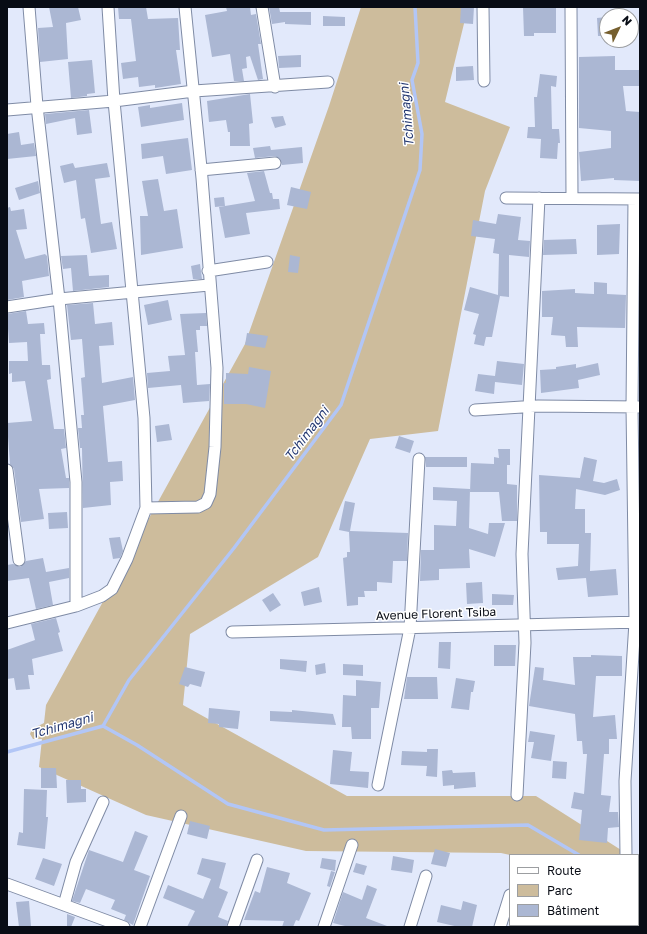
<!DOCTYPE html>
<meta charset="utf-8">
<style>
body{margin:0}
#map{position:relative;width:647px;height:934px;overflow:hidden;background:#e2e9fb;font-family:"Golos Text",sans-serif}
canvas{display:block}
.frame{position:absolute;inset:0;border:8px solid #080c15;pointer-events:none}
.legend{position:absolute;left:509px;top:854px;width:130px;height:72px;box-sizing:border-box;background:#fff;border:1px solid #9c9ea1;margin:0;padding:5px 7px;list-style:none;font-size:12px;color:#080c15}
.legend li{display:flex;align-items:center;gap:8px;height:20px}
.legend b{width:20px;border:1px solid #9c9ea1}
.north{position:absolute;left:599px;top:8px;width:40px;height:40px;box-sizing:border-box;background:#fff;border:1px solid #9c9ea1;border-radius:50%;rotate:47deg;font-size:11px;font-weight:700;line-height:16px;text-align:center;color:#080c15}
.north::after{content:'';display:block;margin:auto;width:14px;height:18px;background:#765f2f;clip-path:polygon(50% 0,100% 100%,50% 72%,0 100%)}
</style>
<div id="map">
<canvas width="647" height="934"></canvas>
<div class="frame"></div>
<ul class="legend">
<li><b style="height:5px;background:#fff"></b>Route</li>
<li><b style="height:11px;background:#cdbc9c"></b>Parc</li>
<li><b style="height:11px;background:#abb7d3"></b>Bâtiment</li>
</ul>
<div class="north">N</div>
</div>
<script>
const c = document.querySelector('canvas').getContext('2d');
c.lineJoin = 'round';
function paint(path, color) {
  c.fillStyle = color;
  c.fill(path, 'evenodd');
}
function strokePath(path, color, width, dash) {
  c.strokeStyle = color;
  c.lineWidth = width;
  c.lineCap = dash ? 'butt' : 'round';
  c.setLineDash(dash || []);
  c.stroke(path);
}
function drawText(font, color, halo, rows, align = 'center') {
  c.font = font + ' "Golos Text",sans-serif';
  c.lineWidth = 3;
  c.setLineDash([]);
  c.textBaseline = 'middle';
  c.strokeStyle = halo;
  c.fillStyle = color;
  for (const [text, x, y, turn = 0] of rows) {
    c.save();
    c.translate(x, y);
    c.rotate((+turn || 0) * Math.PI / 180);
    c.textAlign = isNaN(turn) ? turn : align;
    if (halo) c.strokeText(text, 0, 0);
    c.fillText(text, 0, 0);
    c.restore();
  }
}
paint(new Path2D(`
 M361 7H468L445 102 510 127 485 191 438 431 370 439 318 557 190 634 183 705 347 796H536L629 855H510L501 853 306 851 146 815 39 767 42 739H33L30 734 32 729 44 723 46 705 245 344 329 106Z
 M638 861 640 862V927H591L590 925H638Z`), '#cdbc9c');
strokePath(new Path2D(`
 M103 726 137 745 228 804 324 830 528 825 579 855
 M7 752 103 726 129 680 234 548 341 405 420 170 422 134 412 80 418 63 415 7
 M638 889 640 890`), '#b2c6f6', 3.5);
paint(new Path2D(`
 M49 7H78L81 20 66 23 68 59 40 62 38 28 53 27Z
 M118 7H146L148 19 178 18 180 50H176L181 84 155 88V85L139 87 138 77 123 79 121 63 136 61 131 19H119Z
 M226 7H250L251 15 256 14 261 44H258L263 79 258 80 250 56 246 57 247 68 242 69 244 81H234L230 54 212 57 205 15 227 11Z
 M269 7H279L280 12H311V25L285 24V22L272 24Z
 M461 7H474L473 24 460 23Z
 M523 7H556V33H534V36H524Z
 M323 16 345 17V26H323Z
 M607 17V36H598L597 18Z
 M301 55V67L279 68 278 56Z
 M615 56V70H640V86H623L626 111 640 112V181L614 180V178L581 181 579 152 611 148V131L579 128V57Z
 M92 60 95 93 87 94V96L71 98 68 62Z
 M473 66 474 80 456 81V67Z
 M540 74 557 76 556 87 551 86 552 129H559L560 143H558L557 159 540 158 541 139 527 138 528 127H535L534 97H537Z
 M250 94 253 123 249 124 250 146H230V132H228L226 120 209 122 207 101Z
 M182 103 184 120 141 127 138 107 150 105V108Z
 M89 110 92 133 77 135 75 118 46 124 45 114Z
 M283 116 286 125 275 128 271 117Z
 M19 132 21 145 34 143 36 156 7 159V134Z
 M188 138 192 170 166 174 163 156 142 159 141 144Z
 M270 146 271 150 302 147 303 163 282 165 280 159 275 156 255 158 253 148Z
 M73 163 75 168 107 163 110 177 95 179 101 224 112 222 117 249 91 253 85 218 81 219 76 180 64 183 60 166Z
 M264 171 270 193H272L273 199H279L280 209 246 213 250 234 225 238 219 207 255 201 247 173Z
 M158 179 164 211 177 209 183 248 141 255 140 216H148L142 181Z
 M38 181 40 193 19 200 15 188Z
 M291 187 311 192 307 209 287 205Z
 M224 197 225 206 215 207 214 198Z
 M10 207 11 211 24 209 27 229 16 230 25 259 45 254 47 256 49 276 22 281 24 297 7 300V208Z
 M498 214 521 217 518 240 530 241 529 257 509 255V297L500 296 492 337H486L484 346 474 344 476 335 473 334 479 314 464 310 470 287 498 295 499 254 493 253 495 239 471 236 473 220 496 224Z
 M620 224 619 254 597 255V225Z
 M576 239 577 254 543 255 544 240Z
 M87 255 89 276 109 275V287L73 291 71 268 63 269 61 256Z
 M290 255 300 257 298 273 288 272Z
 M200 264 202 279H193L191 266Z
 M594 282 607 283V294L626 295 625 328 577 327 578 347H566L565 336 551 335 553 317H542V291L575 289V293L594 294Z
 M168 300 172 320 148 325 144 305Z
 M93 303 95 324 112 322 114 345 99 346 102 383 133 377 135 400 103 406 108 462 122 461 123 481 110 482 111 505 83 508 82 448H80L78 428H82L81 415H84L81 378 85 377 82 339 71 340 67 305Z
 M26 311 28 324 44 323 45 334H40L42 365H50L51 379 47 380 54 429H64L66 448 61 449 66 478H69V488L39 489 44 519 21 522 14 469 10 464 7 423 32 421 25 381 12 382V373L9 374V361H28L27 342 9 343 7 314Z
 M206 313 207 326H200V330H196L198 352H195L197 385 210 384 209 401 183 403 181 385 148 388 147 373 170 371 168 356 185 355 180 314Z
 M247 333 268 336 265 348 245 345Z
 M497 361 524 364 522 385 495 382 494 394 475 391 478 374 495 376Z
 M598 363 600 375 578 380 579 388 541 393 540 370 556 369V367L576 364V368Z
 M249 367 271 371 265 408 246 404H224V383H226V373L248 374Z
 M169 424 172 440 157 442 155 426Z
 M399 436 414 441 410 453 395 448Z
 M498 449H510V465H507V484L517 485V521H502L499 492H470L471 463 494 464V457L499 458Z
 M425 457H467V467H426Z
 M584 457 597 460 593 481 604 483 617 479 620 490 605 495 576 489 575 509H585V533H591L590 571 616 569 618 595 588 597 586 578 558 580 556 568 578 566 579 544H547V532H540L539 475 580 478Z
 M433 487 470 489 469 528 488 534 489 523H505L495 557 469 549 470 568 439 569V580L420 581 421 550H434V525L456 526 457 501 433 500Z
 M345 501 355 503 350 531 408 533 407 561H393L392 583 377 582V591H364L365 597H358V605L347 606 343 558 347 557V552H350L349 532 339 530Z
 M67 512 68 528 49 529 48 513Z
 M120 537 123 551 120 558 113 559 109 538Z
 M43 558 46 572 69 568V578L49 582 53 605 36 609 29 578 7 581V565L13 564 20 567 26 561Z
 M482 582 483 603 467 604 466 583Z
 M319 587 322 602 304 606 301 592Z
 M273 593 281 605 270 612 262 600Z
 M492 594 514 595 513 605H492Z
 M56 618 60 632 58 633 63 651 32 659 34 675H28L30 689 16 690 14 678 7 679V650L35 640 31 624Z
 M439 642H451L450 669 438 668Z
 M494 645H516L515 666H494Z
 M591 655 622 656V676H596L593 717 615 715 617 739H609V754H604L601 795 611 796 609 812H618L619 827 608 828 607 843 579 840 582 810 571 808 574 792 584 794 587 754H583L582 741H577L575 714 529 706 535 667 544 668 543 680 575 685 573 657H591Z
 M280 659 307 661 306 672 280 669Z
 M325 663 326 673 316 675 315 665Z
 M343 664 363 665V676L343 675Z
 M185 667 205 672 201 687 190 684 188 687 179 684Z
 M407 677H437L438 699H404Z
 M456 678 475 681 473 692H471L469 710 451 708Z
 M356 680 381 682 379 708H371V739H352L351 727H342L343 695 356 696Z
 M209 708 240 711 238 729 219 727V724L208 723Z
 M292 710 333 714 336 725 270 721V711L292 712Z
 M530 731 555 735 551 761 531 758 534 742H528Z
 M427 749H438L437 777 426 776 427 766 401 765 402 751 427 752Z
 M333 750 352 752 350 771 369 772 368 788 330 784Z
 M553 761 567 762 566 779 552 778Z
 M41 768H56L57 788H41Z
 M452 770 453 773 475 772 476 787 454 789V785L443 786 442 771Z
 M66 780H81V789H86V802L67 803Z
 M24 789 47 790 46 817H48L45 849 17 845 19 832 23 833Z
 M190 821 210 826 207 839 187 834Z
 M135 831 148 836 134 870 150 876 133 925 124 920 126 915 111 909 115 900 86 889 80 903 72 901 89 850 123 862Z
 M435 849 450 853 446 867 431 864Z
 M393 856 414 860 412 873 391 870Z
 M43 858 62 864 54 886 35 879Z
 M202 858 226 863 219 888 228 892 218 917 228 921 226 927H187L195 911 163 898 168 885 203 899 211 879 197 874Z
 M322 858 336 860 335 871 320 868Z
 M356 863 367 866 364 875 353 872Z
 M267 867 290 873 287 883 311 893 299 921 296 920 293 927H282L284 921 244 920 255 891 260 893Z
 M331 871 335 872 330 887 327 886Z
 M367 885 377 889 366 918 387 926 386 927H349L333 923 343 892 362 900Z
 M29 901 31 926 19 927 16 902Z
 M463 901 477 905 472 927H459L437 922 441 905 461 910Z
 M67 914 75 917 71 927H67Z`), '#abb7d3');
const minor = new Path2D(`
 M29 7 37 106 59 299 76 482V606
 M262 7 275 87
 M483 7 484 81
 M571 7 572 198
 M7 110 114 101 194 91 328 82
 M201 170 275 163
 M506 198 640 199
 M208 271 267 262
 M7 307 59 299 209 285
 M475 410 538 406 640 407
 M7 470 19 560
 M146 508 198 507 206 503 210 494 215 447 217 368 202 178 185 7
 M7 623 76 606 102 596 112 589 127 559 146 508 144 418 114 101 108 7
 M232 632 640 622
 M378 785 410 628 419 459
 M517 795 525 643 522 554 539 198
 M626 855 625 781 635 622 632 407 634 199
 M7 884 124 927
 M64 905 76 862 103 802
 M140 927 181 816
 M233 927 257 860
 M324 927 352 845
 M410 927 426 876
 M500 927 510 895
 M587 927 588 925`);
strokePath(minor, '#7f8ba5', 13);
strokePath(minor, '#fff', 11);
drawText('12px', '#080c15', '#fff', [
 ["Avenue Florent Tsiba",436,614,-2]
]);
drawText('italic 13px', '#253972', '#fff', [
 ["Tchimagni",407,115,-95],
 ["Tchimagni",307,434,-53],
 ["Tchimagni",62,726,-16]
]);
</script>
